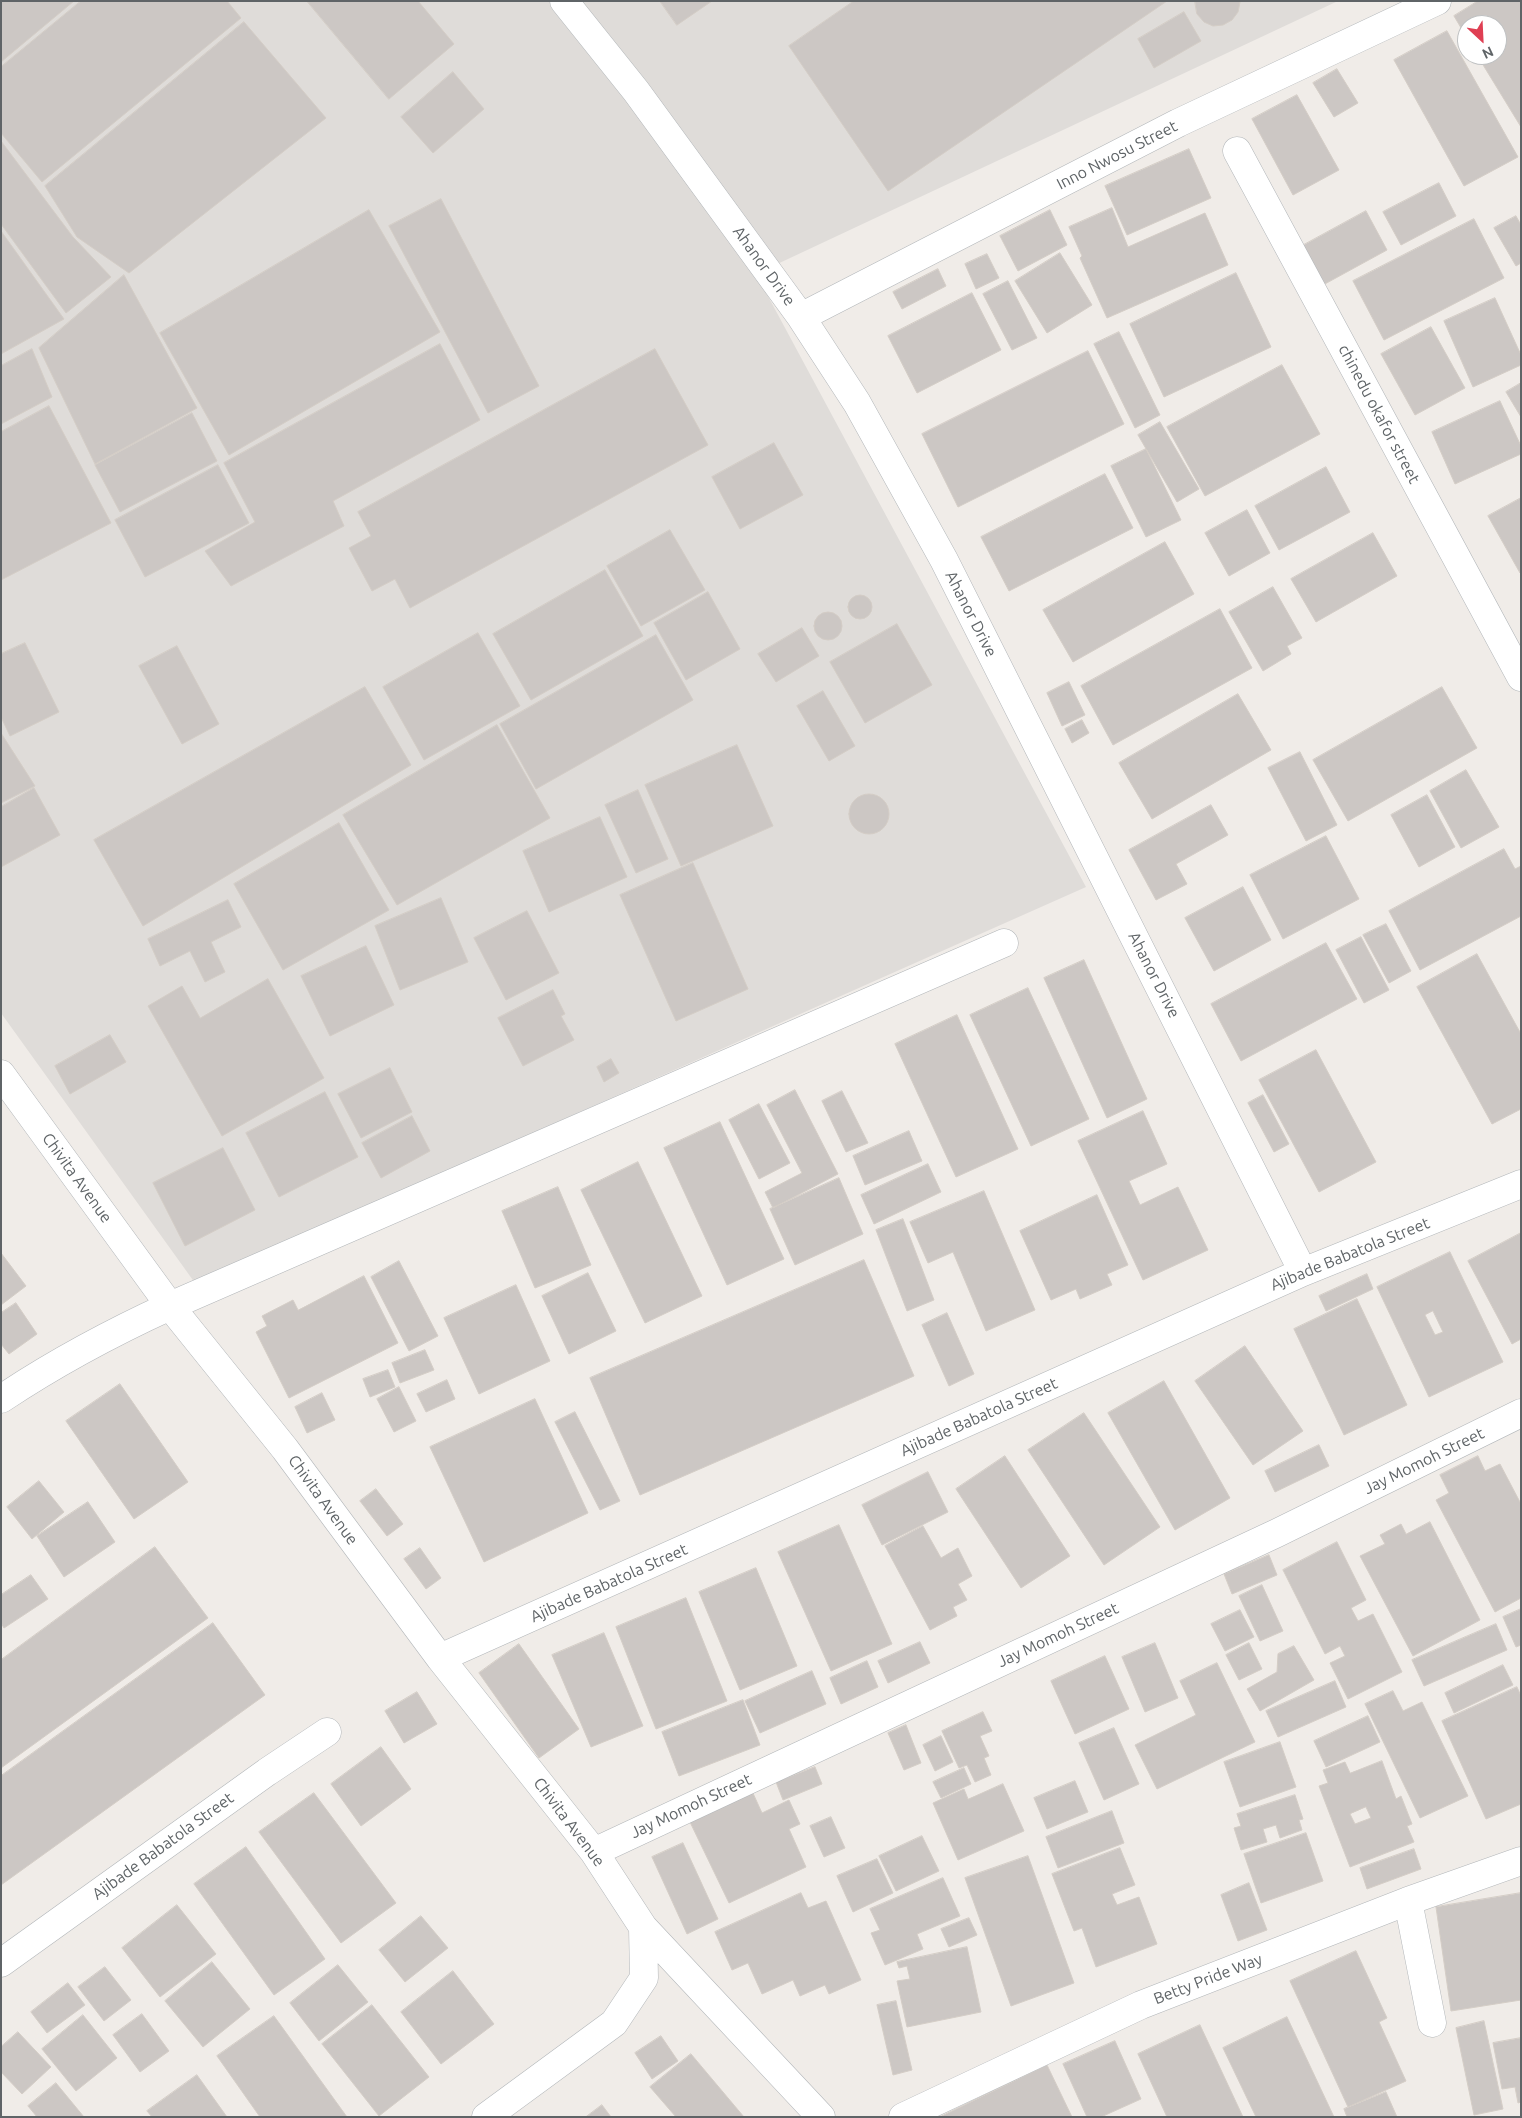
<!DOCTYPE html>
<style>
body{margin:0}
#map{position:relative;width:1522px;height:2118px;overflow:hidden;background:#f0ece8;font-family:Ubuntu,sans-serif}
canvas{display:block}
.frame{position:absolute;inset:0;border:2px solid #5f6467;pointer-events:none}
.north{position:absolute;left:1457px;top:15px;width:50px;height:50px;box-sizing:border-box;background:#fff;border:1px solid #bfc1c2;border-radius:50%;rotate:155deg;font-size:14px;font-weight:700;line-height:20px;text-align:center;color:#5f6467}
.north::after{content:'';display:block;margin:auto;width:18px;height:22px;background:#df3f53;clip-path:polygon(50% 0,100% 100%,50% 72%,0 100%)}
</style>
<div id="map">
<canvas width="1522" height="2118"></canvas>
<div class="frame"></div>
<div class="north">N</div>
</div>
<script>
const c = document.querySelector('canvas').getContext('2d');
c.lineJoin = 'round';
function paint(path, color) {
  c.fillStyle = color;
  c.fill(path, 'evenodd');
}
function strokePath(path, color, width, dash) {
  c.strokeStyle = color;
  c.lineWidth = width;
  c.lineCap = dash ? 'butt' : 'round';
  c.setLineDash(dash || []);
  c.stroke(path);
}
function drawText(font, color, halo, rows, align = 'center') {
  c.font = font + ' Ubuntu,sans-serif';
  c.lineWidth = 4.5;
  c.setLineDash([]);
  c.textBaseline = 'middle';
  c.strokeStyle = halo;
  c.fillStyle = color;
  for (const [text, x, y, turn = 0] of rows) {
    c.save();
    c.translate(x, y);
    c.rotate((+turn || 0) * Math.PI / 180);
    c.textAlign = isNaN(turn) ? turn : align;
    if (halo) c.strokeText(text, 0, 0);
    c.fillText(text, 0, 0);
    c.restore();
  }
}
paint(new Path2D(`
 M1 1H1338L756 274 1086 887 195 1283 1 1013Z`), '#dfdcd9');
const building = new Path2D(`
 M1 1H74L1 62Z
 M81 1H227L241 18 42 182 1 133V67Z
 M307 1H418L454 44 389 99Z
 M660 1H712L677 25Z
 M854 1H1167L888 191 789 46Z
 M1195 1H1240V2L1238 12 1232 20 1223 25 1213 26 1204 22 1197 14Z
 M1478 1H1521V127L1477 55H1497V25H1467V38L1454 16Z
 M1184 12 1201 41 1154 68 1138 39Z
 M244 22 326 118 129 273 77 237 45 186Z
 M1447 31 1518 157 1464 186 1394 60Z
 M1337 69 1358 103 1334 117 1313 83Z
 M453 72 484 109 433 153 401 117Z
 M1297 95 1339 170 1293 195 1252 119Z
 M1 141 73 237 111 277 66 313 1 224Z
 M1189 149 1211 198 1127 235 1105 186Z
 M1439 183 1456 216 1401 245 1383 212Z
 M441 199 539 386 488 413 389 226Z
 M1112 208 1128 247 1205 213 1228 265 1107 318 1080 258 1082 256 1069 227Z
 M369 210 440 332 229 455 160 333Z
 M1050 210 1067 245 1018 271 1000 236Z
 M1366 211 1387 250 1323 285 1302 246Z
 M1516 216 1521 225V263L1516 266 1494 228Z
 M1474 219 1504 278 1384 340 1353 281Z
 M1 231 64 319 1 354Z
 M1060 253 1092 305 1047 333 1015 281Z
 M987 254 999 278 976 289 965 264Z
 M938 269 946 286 902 309 893 292Z
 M1236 273 1271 347 1164 397 1130 324Z
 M124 275 197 408 95 464 39 348Z
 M1008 281 1037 338 1012 350 983 294Z
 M972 293 1001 350 917 393 888 336Z
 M1495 298 1521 355V365L1473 387 1444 321Z
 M1431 327 1465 388 1415 415 1381 354Z
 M1119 332 1160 415 1135 428 1094 344Z
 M440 344 480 420 333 501 344 526 231 586 205 551 255 522 224 463Z
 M32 349 52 397 1 424V366Z
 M655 349 708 445 410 608 395 579 372 591 349 548 371 536 358 512Z
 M1088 351 1124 424 958 507 922 434Z
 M1282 365 1320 434 1205 496 1167 427Z
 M1521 383V417L1506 392Z
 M1500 401 1521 446V454L1455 484 1432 432Z
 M49 406 111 523 1 580V432Z
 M192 413 217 461 120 512 95 465Z
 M1160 422 1199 489 1177 502 1138 435Z
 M774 443 803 495 740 529 712 477Z
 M1146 449 1181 520 1146 537 1111 466Z
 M218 465 249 523 145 577 115 520Z
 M1326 467 1350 512 1279 550 1255 506Z
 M1105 474 1133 528 1009 591 981 537Z
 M1521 498V572L1520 573 1488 516Z
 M1247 510 1270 553 1229 576 1205 533Z
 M670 530 705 590 641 626 607 566Z
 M1373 533 1397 576 1316 622 1291 579Z
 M1165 542 1194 594 1073 662 1043 610Z
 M605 570 643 636 531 700 493 634Z
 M1273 587 1302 638 1287 646 1291 654 1263 671 1229 612Z
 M708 592 740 649 686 680 654 623Z
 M848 607a12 12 0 1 1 24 0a12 12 0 1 1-24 0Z
 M1220 609 1252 668 1113 745 1081 686Z
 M814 626a14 14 0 1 1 28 0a14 14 0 1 1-28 0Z
 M897 624 932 685 865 723 830 662Z
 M802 628 819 656 776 682 758 654Z
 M478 633 520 706 424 760 383 687Z
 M656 635 693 700 536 789 500 724Z
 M25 643 59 712 10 736 1 717V654Z
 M177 646 219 724 182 744 139 666Z
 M1069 682 1085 715 1062 726 1047 693Z
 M365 687 411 765 143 926 94 840Z
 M1442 687 1477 748 1348 821 1313 760Z
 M823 691 855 746 829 761 797 706Z
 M1238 694 1271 750 1152 819 1119 763Z
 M1082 720 1089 733 1072 743 1065 729Z
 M497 725 550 818 397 905 343 815Z
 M1 733 35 786 1 803Z
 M737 745 773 826 681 866 645 785Z
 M1300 752 1337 825 1306 841 1268 768Z
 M1466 770 1499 827 1461 848 1430 791Z
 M34 788 60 835 1 867V807Z
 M638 790 668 859 636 873 605 805Z
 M849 814a20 20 0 1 1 40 0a20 20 0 1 1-40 0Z
 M1427 795 1455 847 1419 867 1391 815Z
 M1211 805 1228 835 1176 864 1187 884 1156 900 1129 850Z
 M600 817 627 877 549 912 523 851Z
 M339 823 389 910 283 970 234 884Z
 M1326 836 1359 899 1283 939 1250 875Z
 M1504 849 1515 869 1521 866V916L1420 970 1389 911Z
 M693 863 748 989 676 1021 620 895Z
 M1243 887 1271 940 1214 971 1185 918Z
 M441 898 468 962 400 990 375 926Z
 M228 900 241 927 211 942 225 972 205 982 190 951 160 966 148 939Z
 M527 911 559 973 506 1000 474 938Z
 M1386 924 1411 971 1389 983 1363 935Z
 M1361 937 1389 990 1364 1003 1336 950Z
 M1326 943 1357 999 1241 1061 1211 1004Z
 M366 946 394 1005 330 1036 301 976Z
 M1477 954 1521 1034V1109L1492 1124 1417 987Z
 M1084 960 1147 1099 1107 1118 1044 978Z
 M268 979 324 1078 222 1136 148 1006 182 986 200 1018Z
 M1028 988 1089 1119 1031 1146 970 1015Z
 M553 990 565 1014 561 1016 574 1040 523 1066 498 1018Z
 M957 1015 1018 1149 956 1177 895 1044Z
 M110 1035 126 1062 70 1094 55 1066Z
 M1316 1050 1376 1162 1319 1192 1259 1080Z
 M611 1059 619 1073 604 1082 597 1067Z
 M390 1068 412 1112 361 1138 338 1094Z
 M795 1090 838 1174 773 1208 765 1192 802 1173 767 1105Z
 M842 1091 868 1143 846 1152 822 1101Z
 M325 1092 358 1157 279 1197 246 1133Z
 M1263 1095 1289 1144 1274 1152 1248 1103Z
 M759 1104 790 1163 759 1179 729 1120Z
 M1143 1111 1167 1164 1129 1181 1140 1205 1178 1187 1208 1250 1143 1280 1078 1141Z
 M412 1116 430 1151 381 1178 362 1143Z
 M720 1122 784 1259 727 1285 664 1148Z
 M909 1131 922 1161 865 1185 853 1156Z
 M223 1148 255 1210 185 1246 153 1183Z
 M638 1162 702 1296 645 1323 581 1190Z
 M928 1164 941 1192 874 1224 861 1195Z
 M839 1178 863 1234 795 1265 770 1209Z
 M558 1187 591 1265 535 1288 502 1211Z
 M984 1191 1035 1310 986 1331 953 1252 928 1263 910 1222Z
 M1097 1195 1128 1265 1107 1274 1112 1285 1080 1299 1076 1289 1051 1300 1020 1231Z
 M903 1219 934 1300 907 1311 876 1230Z
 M1521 1233V1339L1512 1344 1468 1261Z
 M1450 1252 1503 1362 1429 1397 1377 1287ZM1433 1311 1443 1332 1435 1335 1425 1315Z
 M1 1253 26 1286 1 1305Z
 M864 1260 914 1376 640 1495 590 1378Z
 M399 1261 438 1336 409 1351 371 1277Z
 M588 1273 616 1331 569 1354 542 1296Z
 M1367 1274 1373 1289 1326 1311 1319 1296Z
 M364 1276 398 1343 289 1398 256 1332 267 1326 262 1316 293 1300 298 1310Z
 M516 1285 550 1361 479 1394 444 1318Z
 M1357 1299 1407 1405 1344 1435 1294 1329Z
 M16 1303 37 1334 9 1354 1 1344V1313Z
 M947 1313 974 1374 949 1386 922 1325Z
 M1245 1346 1303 1431 1253 1465 1195 1381Z
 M425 1350 434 1370 400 1383 392 1363Z
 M388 1370 395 1387 370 1397 363 1379Z
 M447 1380 455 1399 426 1412 417 1394Z
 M1164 1381 1230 1498 1175 1530 1108 1413Z
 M120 1384 188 1482 134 1519 66 1421Z
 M399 1387 416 1421 394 1432 377 1399Z
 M322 1393 335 1420 307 1433 295 1407Z
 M535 1399 588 1513 484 1562 430 1447Z
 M575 1412 620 1501 600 1510 555 1422Z
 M1084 1413 1160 1527 1104 1565 1028 1450Z
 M1319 1445 1329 1466 1275 1492 1265 1471Z
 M1005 1456 1070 1556 1021 1588 956 1489Z
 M1478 1456 1485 1471 1500 1464 1521 1504V1598L1495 1612 1436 1500 1449 1493 1440 1475Z
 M928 1472 948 1512 882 1545 862 1505Z
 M39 1481 64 1512 32 1539 7 1507Z
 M376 1489 403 1524 387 1536 360 1501Z
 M88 1502 115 1542 64 1577 37 1536Z
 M1430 1522 1480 1620 1413 1656 1360 1556 1385 1544 1380 1535 1401 1524 1406 1534Z
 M839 1525 892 1644 831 1671 778 1552Z
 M923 1526 941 1558 958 1548 972 1576 958 1584 967 1600 953 1607 957 1616 930 1630 885 1546Z
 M1337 1542 1366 1600 1351 1608 1358 1621 1373 1614 1402 1672 1348 1699 1330 1663 1345 1656 1340 1646 1325 1654 1283 1570Z
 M155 1547 208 1618 1 1768V1660Z
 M420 1548 441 1578 426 1589 404 1559Z
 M1269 1555 1277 1575 1232 1594 1224 1574Z
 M756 1568 797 1666 740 1690 699 1592Z
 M31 1575 48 1599 4 1628 1 1623V1595Z
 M1262 1585 1283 1631 1260 1641 1239 1596Z
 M686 1598 727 1701 656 1729 616 1627Z
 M1521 1609V1645L1516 1647 1503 1617Z
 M1240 1610 1254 1637 1225 1651 1211 1624Z
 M213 1623 265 1695 1 1885V1776Z
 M1496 1624 1507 1650 1424 1686 1412 1660Z
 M604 1633 643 1726 591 1747 552 1655Z
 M920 1642 930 1663 888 1683 878 1661Z
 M1155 1643 1178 1698 1145 1712 1122 1657Z
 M1249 1643 1262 1669 1239 1680 1226 1655Z
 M519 1644 579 1729 539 1758 479 1673Z
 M1294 1646 1314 1680 1260 1711 1247 1689 1277 1672 1278 1654Z
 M1105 1656 1129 1709 1075 1734 1051 1681Z
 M867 1661 878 1687 841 1704 830 1678Z
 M1217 1663 1255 1742 1157 1789 1135 1745 1196 1715 1180 1681Z
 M1503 1665 1513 1685 1454 1713 1445 1693Z
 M812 1671 826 1704 760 1733 745 1701Z
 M1335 1681 1346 1707 1278 1737 1266 1711Z
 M1517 1687 1521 1696V1804L1486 1819 1442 1721Z
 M1393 1691 1403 1711 1422 1702 1468 1796 1420 1818 1365 1704Z
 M417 1692 437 1724 404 1743 385 1711Z
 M743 1700 760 1745 679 1776 662 1732Z
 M983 1712 992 1731 980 1736 989 1756 984 1758 991 1775 975 1782 967 1765 959 1768 942 1731Z
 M1368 1716 1380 1742 1326 1767 1314 1741Z
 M906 1725 921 1763 904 1770 888 1733Z
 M1114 1728 1139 1784 1104 1800 1079 1743Z
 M941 1736 953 1762 935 1771 923 1745Z
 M1280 1742 1296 1787 1240 1807 1224 1762Z
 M381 1747 411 1789 361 1826 331 1784Z
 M1382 1761 1396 1799 1401 1796 1412 1824 1407 1826 1414 1842 1350 1867 1319 1786 1328 1783 1323 1770 1345 1762 1350 1773ZM1366 1807 1371 1818 1355 1824 1350 1814Z
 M815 1767 822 1784 783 1800 776 1782Z
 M964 1768 971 1784 941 1798 933 1782Z
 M1075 1781 1088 1812 1047 1829 1034 1798Z
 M1003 1784 1024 1831 958 1860 933 1803 964 1789 968 1799Z
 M752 1791 762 1813 789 1800 800 1824 789 1829 806 1867 729 1903 689 1820Z
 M314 1793 396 1903 341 1943 259 1832Z
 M1295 1795 1303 1819 1299 1820 1302 1830 1280 1838 1276 1825 1263 1829 1267 1842 1241 1850 1234 1828 1241 1826 1237 1814Z
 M1112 1811 1124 1843 1058 1868 1046 1837Z
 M831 1817 845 1848 824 1857 810 1826Z
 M1306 1833 1323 1881 1261 1903 1244 1854Z
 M922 1836 939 1871 896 1891 879 1856Z
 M683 1843 718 1919 687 1934 652 1857Z
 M246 1847 325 1959 274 1995 194 1884Z
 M1120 1848 1135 1885 1112 1894 1117 1905 1139 1897 1157 1944 1096 1967 1082 1928 1074 1931 1052 1874Z
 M1414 1849 1421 1869 1367 1889 1360 1868Z
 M1028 1856 1074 1983 1011 2006 965 1878Z
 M877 1859 893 1893 853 1912 837 1876Z
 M943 1878 960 1916 917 1934 923 1949 885 1965 871 1933 880 1930 870 1909Z
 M1249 1883 1267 1930 1238 1941 1221 1895Z
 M801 1893 808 1908 826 1901 861 1980 829 1994 825 1985 800 1996 793 1980 762 1994 748 1963 732 1970 715 1932Z
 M1521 1893V2000L1451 2011 1436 1907Z
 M177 1905 216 1954 160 1997 122 1948Z
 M421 1916 448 1948 405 1982 379 1950Z
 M969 1918 977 1935 949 1947 941 1929Z
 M967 1947 981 2012 907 2027 897 1981 910 1979 907 1966 899 1968 897 1962Z
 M1356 1951 1387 2018 1379 2022 1406 2081 1348 2107 1290 1981Z
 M212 1962 250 2009 203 2047 165 2001Z
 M338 1965 368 2002 319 2041 290 2003Z
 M105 1967 131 2000 104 2021 78 1987Z
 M453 1971 494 2024 441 2064 401 2012Z
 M68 1983 85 2005 47 2033 31 2012Z
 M896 2001 912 2070 893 2075 877 2005Z
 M372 2005 429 2077 379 2116 322 2044Z
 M142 2014 169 2051 140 2072 113 2035Z
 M83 2015 117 2058 76 2091 42 2049Z
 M274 2016 347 2117H260L217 2056Z
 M1287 2017 1334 2117H1256L1223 2048Z
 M1484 2021 1503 2109 1474 2115 1456 2028Z
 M1200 2025 1243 2117H1167L1138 2054Z
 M18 2032 51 2067 22 2094 1 2072V2047Z
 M661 2036 678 2061 652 2079 635 2053Z
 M1521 2038V2102L1518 2103 1515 2087 1502 2089 1493 2043Z
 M1115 2041 1141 2099 1101 2117H1087L1063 2064Z
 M691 2054 744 2117H676L650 2087Z
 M1047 2065 1072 2117H940Z
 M197 2075 227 2117H152L147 2111Z
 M56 2083 84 2117H37L28 2106Z
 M1386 2092 1397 2117H1347L1344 2109Z
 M602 2105 611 2117H586Z`);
paint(building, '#ccc7c4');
strokePath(building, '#d4cdc6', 1);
const minor = new Path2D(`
 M564 1 636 91 801 317 857 403 944 560 1303 1272
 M1237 151 1521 677
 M801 317 1178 123 1437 1
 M1 1074 170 1306 285 1449 440 1658 594 1852 643 1927 821 2117
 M1 1399C55 1363 111 1333 170 1306L1004 943
 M440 1658 1303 1272 1521 1184
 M594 1852 1277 1533 1521 1413
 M1408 1901 1432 2023
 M1 1963 267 1772 327 1732
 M486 2117 614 2023 644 1978 643 1927
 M903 2117 1141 2005 1408 1901 1521 1861`);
strokePath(minor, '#b2b6b9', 29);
strokePath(minor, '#fff', 28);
drawText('16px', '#5f6467', '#fff', [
 ["Inno Nwosu Street",1117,155,-27],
 ["Ahanor Drive",764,266,54],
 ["chinedu okafor street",1379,414,62],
 ["Ahanor Drive",971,614,63],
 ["Ahanor Drive",1154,975,63],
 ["Chivita Avenue",77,1178,54],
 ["Ajibade Babatola Street",1350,1254,-22],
 ["Ajibade Babatola Street",979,1417,-24],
 ["Jay Momoh Street",1424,1461,-26],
 ["Chivita Avenue",323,1500,54],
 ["Ajibade Babatola Street",609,1583,-24],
 ["Jay Momoh Street",1058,1635,-25],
 ["Jay Momoh Street",691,1806,-25],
 ["Chivita Avenue",569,1822,53],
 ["Ajibade Babatola Street",163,1846,-36],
 ["Betty Pride Way",1208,1979,-21]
]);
</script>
